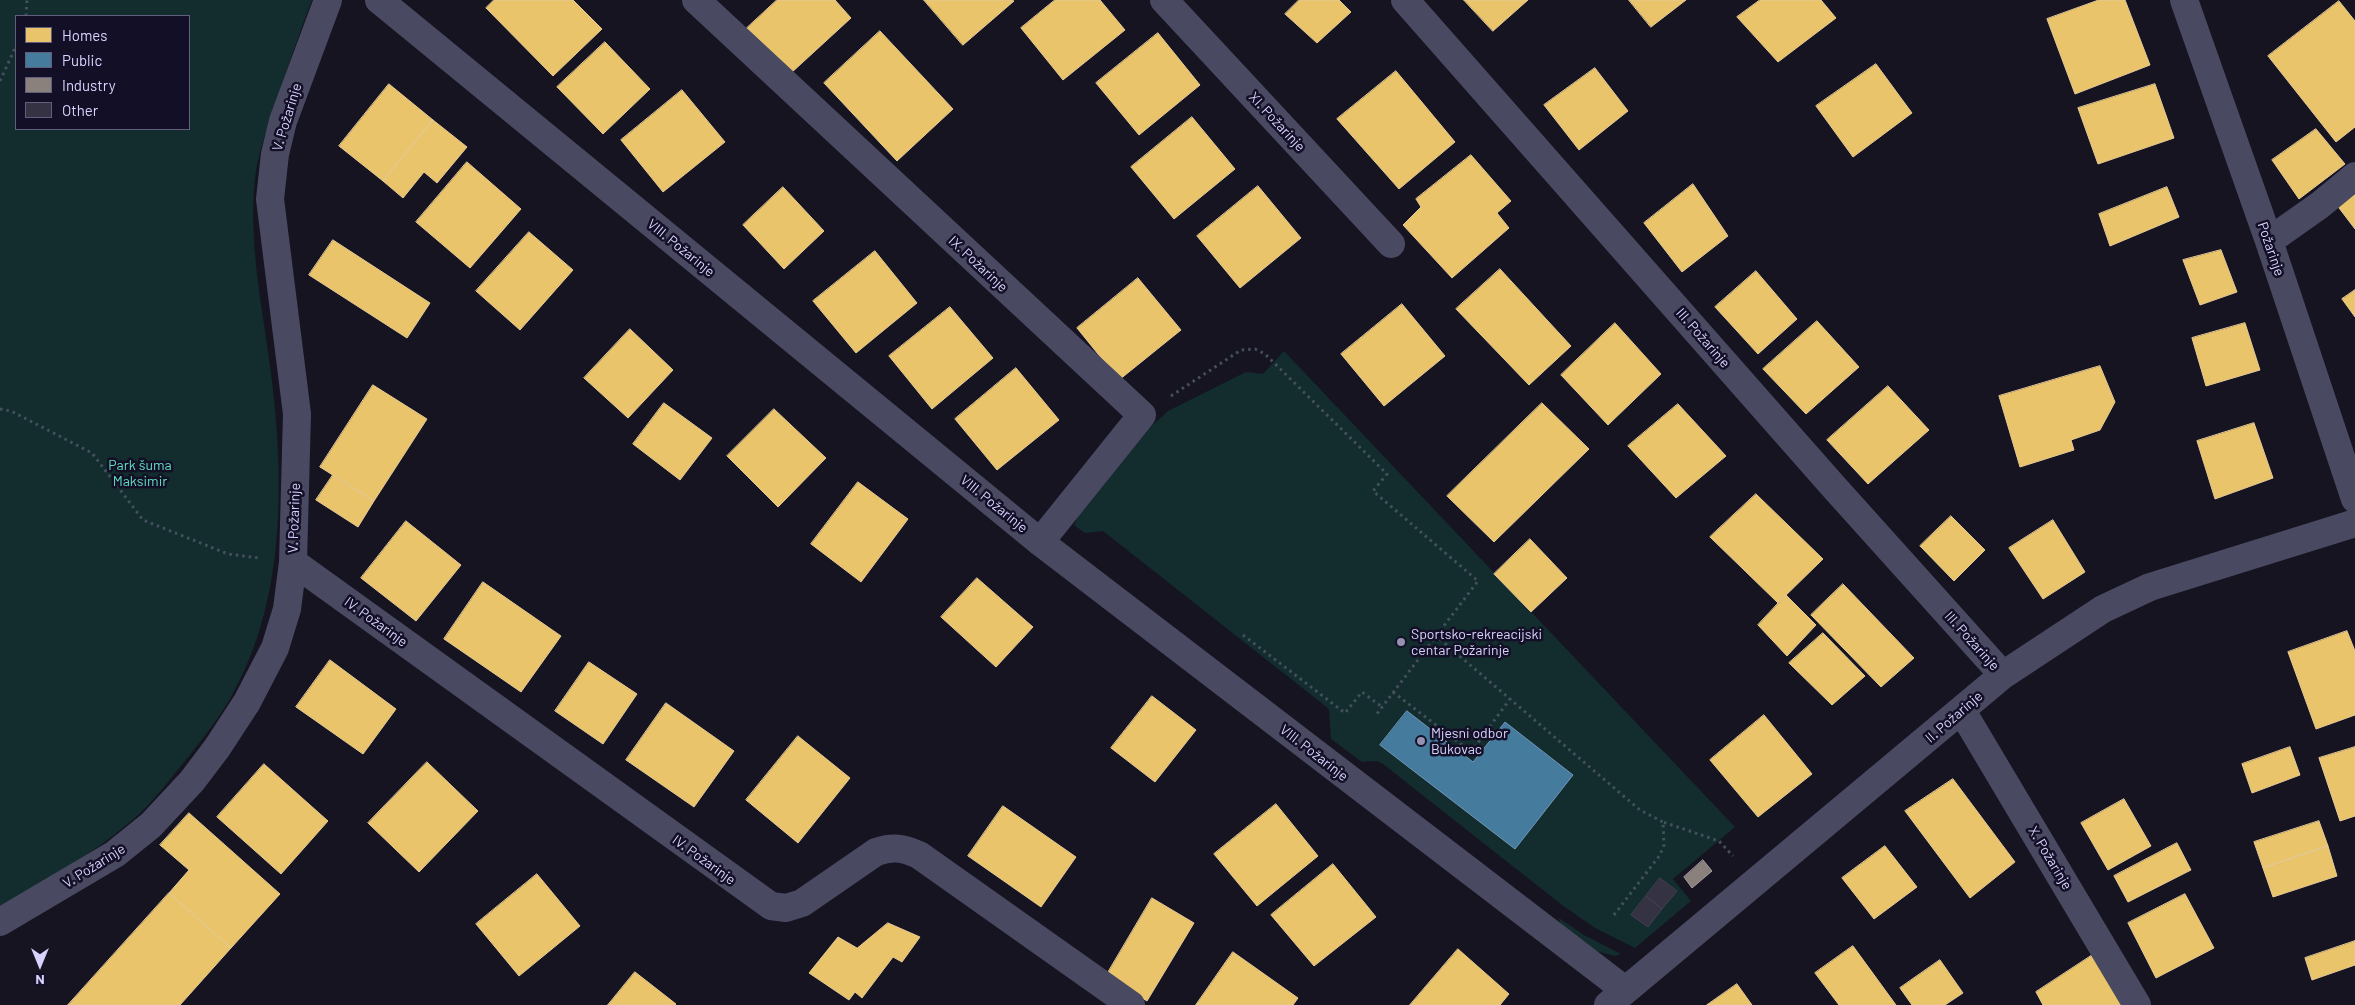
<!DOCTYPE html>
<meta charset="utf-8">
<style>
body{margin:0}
#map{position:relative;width:2355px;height:1005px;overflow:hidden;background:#161421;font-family:Barlow,sans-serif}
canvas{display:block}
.legend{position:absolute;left:15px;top:15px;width:175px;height:115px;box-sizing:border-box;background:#130f26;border:1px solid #625e7d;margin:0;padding:6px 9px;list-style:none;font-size:15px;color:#d9d4ff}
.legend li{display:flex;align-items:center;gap:10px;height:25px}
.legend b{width:25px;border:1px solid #625e7d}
.north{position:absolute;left:15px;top:940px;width:50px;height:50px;-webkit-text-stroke:4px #130f26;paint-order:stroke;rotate:180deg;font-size:14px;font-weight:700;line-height:20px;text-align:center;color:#d9d4ff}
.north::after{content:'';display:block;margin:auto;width:18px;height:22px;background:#d9d4ff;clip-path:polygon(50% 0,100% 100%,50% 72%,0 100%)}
</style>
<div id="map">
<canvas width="2355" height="1005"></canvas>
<ul class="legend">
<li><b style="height:14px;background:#e9c46a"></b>Homes</li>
<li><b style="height:14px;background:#457b9d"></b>Public</li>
<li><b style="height:14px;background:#8a817c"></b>Industry</li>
<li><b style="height:14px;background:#343243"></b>Other</li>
</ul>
<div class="north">N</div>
</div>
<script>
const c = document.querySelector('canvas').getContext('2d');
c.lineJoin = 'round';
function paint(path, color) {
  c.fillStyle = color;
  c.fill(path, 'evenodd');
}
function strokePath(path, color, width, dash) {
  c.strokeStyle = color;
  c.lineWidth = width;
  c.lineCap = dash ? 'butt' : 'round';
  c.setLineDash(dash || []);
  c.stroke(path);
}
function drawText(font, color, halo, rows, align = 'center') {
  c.font = font + ' Barlow,sans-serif';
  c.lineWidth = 5;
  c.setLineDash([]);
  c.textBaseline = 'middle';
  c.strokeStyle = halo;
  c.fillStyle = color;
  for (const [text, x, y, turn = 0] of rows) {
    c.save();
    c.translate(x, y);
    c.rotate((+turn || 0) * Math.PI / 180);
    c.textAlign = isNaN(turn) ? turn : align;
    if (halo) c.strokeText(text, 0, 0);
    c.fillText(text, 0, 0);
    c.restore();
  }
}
paint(new Path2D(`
 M0 0H312C299 34 287 68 276 103 268 127 258 152 255 178 247 251 267 326 274 399 284 500 282 607 231 697 219 718 204 737 189 756 170 779 153 803 130 822 91 856 45 880 0 907ZM16 16H189V129H16Z
 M1284 351 1735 827 1673 879 1691 901 1635 948 1595 928 1562 905 1383 764 1377 761 1362 762 1331 739 1329 709 1103 531 1085 533 1074 525 1079 513 1136 440 1168 411 1246 372 1263 374Z
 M1559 918 1584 935 1621 954 1615 956 1592 950 1561 927Z`), '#132c2d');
const homes = new Path2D(`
 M494 0H573L602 29 553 76 486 8Z
 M777 0H835L851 18 790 74 747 28Z
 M924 0H1012L1014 1 963 45Z
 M1055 0H1100L1125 30 1063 80 1021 28Z
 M1299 0H1339L1351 12 1317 43 1285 14Z
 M1464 0H1528L1493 31Z
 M1629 0H1686L1651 27Z
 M1760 0H1821L1836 18 1778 62 1737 17Z
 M2099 0H2125L2150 65 2075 94 2047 19Z
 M2339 1 2355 21V127L2336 142 2268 56Z
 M880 31 953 109 897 161 824 83Z
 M1158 33 1200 85 1139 135 1096 83Z
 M605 42 650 89 603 134 557 87Z
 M1876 64 1912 113 1853 157 1816 106Z
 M1595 68 1628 111 1579 150 1544 105Z
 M1396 71 1455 142 1399 189 1337 119Z
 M389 84 433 120 383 181 339 146Z
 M2155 84 2174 138 2098 164 2078 108Z
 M682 90 725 142 663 192 621 140Z
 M1192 117 1235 169 1174 219 1131 167Z
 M433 120 467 147 437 183 424 172 403 198 383 181Z
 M2316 129 2345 164 2299 199 2272 160Z
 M1471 155 1511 201 1497 213 1509 228 1452 278 1403 225 1421 207 1416 199Z
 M467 162 521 209 470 268 416 222Z
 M1693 184 1728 236 1682 272 1644 223Z
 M1258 186 1301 238 1240 288 1197 236Z
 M783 187 824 231 784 269 743 225Z
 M2167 187 2179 217 2110 246 2099 214Z
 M2355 190V229L2336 204Z
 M529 232 573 270 520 330 476 291Z
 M333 240 430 303 407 338 309 275Z
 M2221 250 2237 292 2200 305 2183 260Z
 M875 251 917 303 856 353 813 301Z
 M1500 269 1571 346 1529 385 1456 309Z
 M1756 271 1797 319 1758 354 1715 307Z
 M1138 278 1181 330 1119 380 1077 328Z
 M2355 290V317L2342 299Z
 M1402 304 1445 356 1384 406 1341 354Z
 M950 307 993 358 932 409 889 356Z
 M1817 321 1859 367 1806 414 1763 369Z
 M1615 323 1661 374 1608 425 1561 375Z
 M2245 323 2260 370 2206 386 2192 338Z
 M630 329 673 370 628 418 584 378Z
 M2100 366 2115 402 2100 430 2071 440 2074 450 2020 467 1999 396Z
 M1016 368 1059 420 997 470 955 419Z
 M373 385 427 419 374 501 320 467Z
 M1888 386 1929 430 1868 484 1827 440Z
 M664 403 712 438 680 480 633 444Z
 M1542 403 1589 449 1494 542 1447 496Z
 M1678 404 1726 456 1676 498 1628 446Z
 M774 409 826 458 778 507 727 456Z
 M2254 423 2273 478 2215 499 2197 441Z
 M333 475 374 501 358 527 316 500Z
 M858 482 908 519 861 582 811 544Z
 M1756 494 1823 559 1778 603 1710 537Z
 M1951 516 1985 550 1954 581 1920 546Z
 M2053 520 2085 572 2043 599 2009 548Z
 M406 521 461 565 416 621 361 578Z
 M1530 539 1567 578 1531 612 1494 574Z
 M977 578 1033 627 996 667 941 617Z
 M483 582 561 636 521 692 444 639Z
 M1843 584 1914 658 1881 687 1811 615Z
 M1786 595 1816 625 1787 656 1758 625Z
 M2347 631 2355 651V715L2316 729 2288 652Z
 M1823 633 1865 676 1832 705 1789 663Z
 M330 660 396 709 363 754 296 707Z
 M589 662 637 694 603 744 555 711Z
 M1152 696 1196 730 1155 782 1111 748Z
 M666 703 734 751 694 807 626 760Z
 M1764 715 1812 774 1758 817 1710 760Z
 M798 736 850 778 798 843 746 800Z
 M2290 747 2300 775 2252 793 2242 764Z
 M2355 747V816L2340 821 2319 758Z
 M427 762 478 811 419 872 368 823Z
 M264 764 328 821 281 874 217 817Z
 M1953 779 2015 862 1970 898 1905 811Z
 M2124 799 2151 846 2108 870 2081 823Z
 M1276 804 1318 856 1257 906 1214 854Z
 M1003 806 1076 857 1041 907 968 856Z
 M189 813 280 894 231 948 169 893 189 870 160 845Z
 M2319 821 2328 846 2263 868 2254 842Z
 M2177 843 2191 870 2128 902 2114 876Z
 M1885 846 1917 887 1874 919 1842 878Z
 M2328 846 2337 876 2273 897 2263 868Z
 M1333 864 1376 917 1314 966 1271 915Z
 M537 874 580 926 519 976 476 924Z
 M169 893 231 948 180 1005H68Z
 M2185 894 2214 948 2156 978 2128 923Z
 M1152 898 1194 923 1147 1001 1106 976Z
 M888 923 920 937 902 962 893 957 862 998 855 992 849 1000 809 973 838 937 857 948Z
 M2355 941V965L2312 980 2305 958Z
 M1853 946 1896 1005H1839L1815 973Z
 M1458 949 1509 994 1500 1005H1410Z
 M1233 952 1298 998 1293 1005H1196Z
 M2094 954 2124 1005H2043L2036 992Z
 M1940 960 1963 993 1945 1005H1912L1900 988Z
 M635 972 676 1004 675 1005H608Z
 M1737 984 1752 1005H1707Z`);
paint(homes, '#e9c46a');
strokePath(homes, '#e4c997', 1);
const public = new Path2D(`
 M1407 711 1473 762 1505 722 1573 775 1515 849 1380 745Z`);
paint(public, '#457b9d');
strokePath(public, '#7196ba', 1);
const industry = new Path2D(`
 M1703 860 1712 871 1692 888 1684 877Z`);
paint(industry, '#8a817c');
strokePath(industry, '#a29aa3', 1);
const building = new Path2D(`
 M1660 878 1677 891 1662 909 1646 896Z
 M1646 896 1662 909 1648 927 1631 915Z`);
paint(building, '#343243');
strokePath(building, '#433f54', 1);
strokePath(new Path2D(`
 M26 16 27 0
 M0 81 16 46
 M1171 396 1241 350 1255 349 1265 354 1387 474 1373 491 1478 581 1376 715
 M0 409 11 411 92 453 143 520 228 554 259 558
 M1243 635 1345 713 1362 692 1382 707
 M1435 635 1640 810 1663 822
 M1393 692 1471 752 1510 699
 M1614 915 1660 855 1664 845 1663 822 1719 841 1733 856`), '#44505f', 3, [2.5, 4]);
strokePath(new Path2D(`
 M379 0 1040 542 1625 990
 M696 0 1142 415 1040 542
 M1164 0 1391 244
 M1405 0 1833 486 2003 675
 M2184 0 2269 241 2355 499
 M2269 241 2320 205 2355 176
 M293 562 771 906 786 908 802 903 876 852C893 846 903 848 919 855L1131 1005
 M1962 711 2137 1005
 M0 922 115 854 151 825 192 781 217 748 247 702 275 648 287 609 293 562 297 414 270 199 275 154 283 121 328 0
 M1608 1005 2003 675 2103 609 2150 587 2355 523`), '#4a4962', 28);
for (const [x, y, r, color] of [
 [1401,642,5,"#9591b1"],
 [1421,741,5,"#9591b1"]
]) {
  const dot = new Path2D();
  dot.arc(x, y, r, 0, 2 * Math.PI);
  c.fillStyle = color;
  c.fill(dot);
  strokePath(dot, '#130f26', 2);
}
drawText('14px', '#d9d4ff', '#130f26', [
 ["V. Požarinje",287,117,-73],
 ["XI. Požarinje",1277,122,47],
 ["VIII. Požarinje",681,248,39],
 ["Požarinje",2271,249,71],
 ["IX. Požarinje",978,264,43],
 ["III. Požarinje",1703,338,49],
 ["VIII. Požarinje",994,504,39],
 ["V. Požarinje",294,518,-88],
 ["IV. Požarinje",376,622,36],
 ["III. Požarinje",1972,641,48],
 ["II. Požarinje",1954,717,-41],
 ["VIII. Požarinje",1314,753,38],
 ["X. Požarinje",2050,858,59],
 ["IV. Požarinje",704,860,36],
 ["V. Požarinje",94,866,-32]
]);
drawText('14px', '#5fe0c0', '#130f26', [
 ["Park šuma",140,465],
 ["Maksimir",140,481]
]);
drawText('14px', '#d9d4ff', '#130f26', [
 ["Sportsko-rekreacijski",1411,634],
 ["centar Požarinje",1411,650],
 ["Mjesni odbor",1431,733],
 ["Bukovac",1431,749]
], 'left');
</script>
